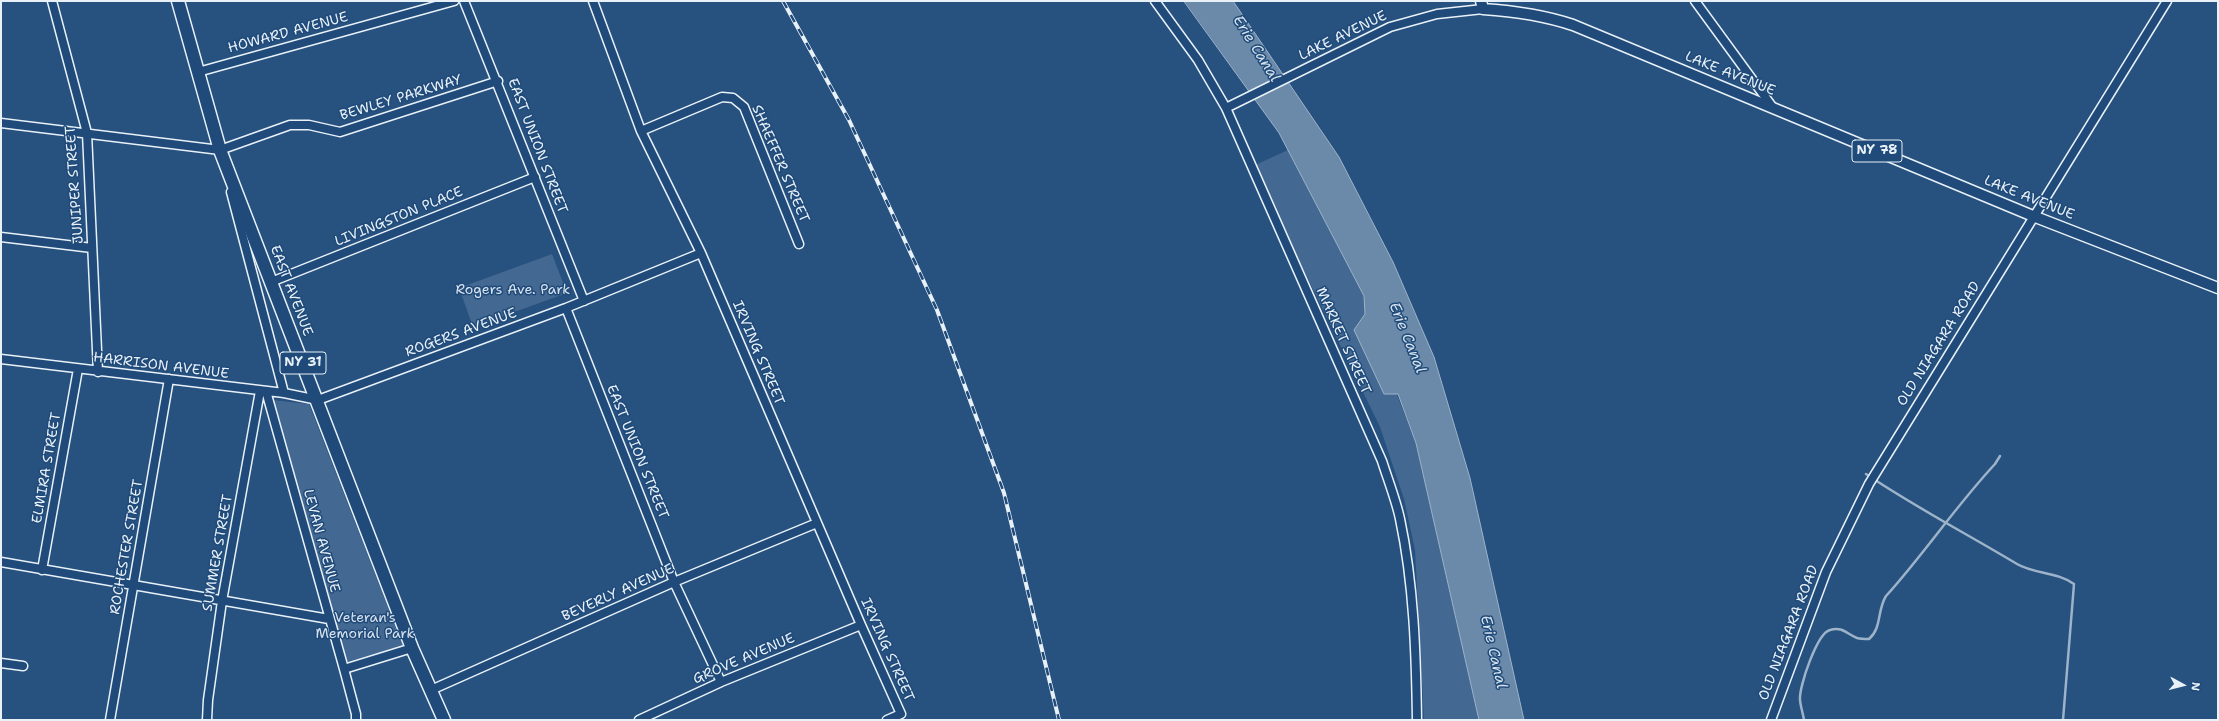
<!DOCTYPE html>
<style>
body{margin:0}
#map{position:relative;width:2219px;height:721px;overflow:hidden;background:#27517f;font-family:"Shantell Sans",sans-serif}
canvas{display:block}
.frame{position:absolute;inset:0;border:2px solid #e8f1f8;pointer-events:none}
.north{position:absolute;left:2163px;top:665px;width:40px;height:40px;-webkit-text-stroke:3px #1f4a7a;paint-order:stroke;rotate:97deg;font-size:11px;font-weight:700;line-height:16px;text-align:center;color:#e8f1f8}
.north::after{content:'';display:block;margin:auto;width:14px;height:18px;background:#e8f1f8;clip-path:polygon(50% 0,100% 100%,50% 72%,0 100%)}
</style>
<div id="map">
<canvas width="2219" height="721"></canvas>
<div class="frame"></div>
<div class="north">N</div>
</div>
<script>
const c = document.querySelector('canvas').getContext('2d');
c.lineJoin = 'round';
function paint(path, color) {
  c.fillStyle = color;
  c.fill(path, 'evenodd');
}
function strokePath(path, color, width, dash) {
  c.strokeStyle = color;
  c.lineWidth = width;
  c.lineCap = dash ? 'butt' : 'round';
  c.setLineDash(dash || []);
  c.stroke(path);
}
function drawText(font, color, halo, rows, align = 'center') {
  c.font = font + ' "Shantell Sans",sans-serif';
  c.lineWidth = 3;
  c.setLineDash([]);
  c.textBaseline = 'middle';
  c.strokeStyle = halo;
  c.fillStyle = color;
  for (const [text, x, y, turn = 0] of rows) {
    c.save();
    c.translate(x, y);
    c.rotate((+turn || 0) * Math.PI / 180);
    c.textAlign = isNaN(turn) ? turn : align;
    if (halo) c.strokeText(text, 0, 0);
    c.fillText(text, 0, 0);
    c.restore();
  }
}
paint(new Path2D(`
 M1288 150 1364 296 1365 314 1416 443 1479 720H1424L1415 550 1404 499 1380 427 1291 244 1255 165Z
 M552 254 567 293 473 327 459 288Z
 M272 400 309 404 403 646 346 662Z`), '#436891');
const water = new Path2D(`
 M1184 1H1233L1339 157 1393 262 1434 357 1470 478 1524 720H1479L1416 443 1398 394H1384L1354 330 1365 314 1364 296 1279 133Z`);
paint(water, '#6b8aaa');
strokePath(water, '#9db3c9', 1);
strokePath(new Path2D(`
 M1866 474C1915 507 1967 534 2017 564 2034 574 2058 572 2074 584L2063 720
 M1804 720C1803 713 1800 705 1800 699 1799 687 1817 633 1830 630 1842 626 1847 634 1857 638 1861 639 1865 639 1869 639 1882 628 1877 610 1886 596 1924 554 1955 507 1995 464L2000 456`), '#9db3c9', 2.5);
const minor = new Path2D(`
 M52 1 87 133 98 372
 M464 1 584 301
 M593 1 641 131 701 253 861 625 901 714 887 720
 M1155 1 1198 60 1226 108 1382 461C1388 480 1396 500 1400 519 1414 585 1416 653 1417 720
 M1695 1 1771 105
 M198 72 454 1
 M1226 108 1390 27 1437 14 1483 9
 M1 123 220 150 290 125H309L340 132 498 81
 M641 131 722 97 733 98 744 107 799 244
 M231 192 284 393
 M1 237 92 248
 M271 282 535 177
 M566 308 674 582 721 682
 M1 359 284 393 318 400 566 308 701 253
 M266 391 344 669 356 714V720
 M1 562 329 619
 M42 570 78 369
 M1 663 23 666
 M344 669 412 648
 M431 690 674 582 817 523
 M110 720 169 379
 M207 720 208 700 222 601 260 391
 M639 720 721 682 861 625
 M1771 720 1826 572 1869 484 2167 1`);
const major = new Path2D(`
 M1481 1 1483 9C1514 11 1543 15 1573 25L2033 216 2218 288`);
const highway = new Path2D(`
 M178 1 220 150 412 648 444 720`);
strokePath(minor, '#e8f1f8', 11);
strokePath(major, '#e8f1f8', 13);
strokePath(highway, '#e8f1f8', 15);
strokePath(minor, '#1f4a7a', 8);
strokePath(major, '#1f4a7a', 10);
strokePath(highway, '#1f4a7a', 12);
const rail = new Path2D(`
 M783 1 849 120 937 310 1004 493 1059 720`);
strokePath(rail, '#e8f1f8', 4);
strokePath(rail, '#1f4a7a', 2.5, [8]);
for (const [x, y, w] of [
 [1877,151,50],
 [303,363,46]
]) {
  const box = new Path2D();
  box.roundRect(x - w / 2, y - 11, w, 22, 3);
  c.fillStyle = '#1f4a7a';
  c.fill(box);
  strokePath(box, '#e8f1f8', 1);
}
drawText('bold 13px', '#e8f1f8', null, [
 ["NY 78",1877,151],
 ["NY 31",303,363]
]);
drawText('14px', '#e8f1f8', '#1f4a7a', [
 ["HOWARD AVENUE",288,33,-15],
 ["LAKE AVENUE",1343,36,-26],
 ["LAKE AVENUE",1730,74,22],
 ["BEWLEY PARKWAY",401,98,-17],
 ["EAST UNION STREET",537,146,69],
 ["SHAEFFER STREET",780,164,67],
 ["JUNIPER STREET",75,185,-94],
 ["LAKE AVENUE",2029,198,22],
 ["LIVINGSTON PLACE",399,217,-22],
 ["EAST AVENUE",291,291,69],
 ["ROGERS AVENUE",461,333,-20],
 ["MARKET STREET",1343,341,66],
 ["OLD NIAGARA ROAD",1939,344,-58],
 ["IRVING STREET",758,353,67],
 ["HARRISON AVENUE",161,366,7],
 ["EAST UNION STREET",637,452,68],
 ["ELMIRA STREET",47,468,-80],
 ["LEVAN AVENUE",321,541,75],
 ["ROCHESTER STREET",127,547,-80],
 ["SUMMER STREET",218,553,-80],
 ["BEVERLY AVENUE",618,593,-24],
 ["OLD NIAGARA ROAD",1789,633,-69],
 ["IRVING STREET",887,650,66],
 ["GROVE AVENUE",744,659,-23]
]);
drawText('14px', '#d8e3ee', '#1f4a7a', [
 ["Rogers Ave. Park",513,290],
 ["Veteran's",365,618],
 ["Memorial Park",365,634]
]);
drawText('italic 15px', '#d5e2ec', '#1f4a7a', [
 ["Erie Canal",1256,49,58],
 ["Erie Canal",1407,338,68],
 ["Erie Canal",1493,652,77]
]);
</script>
